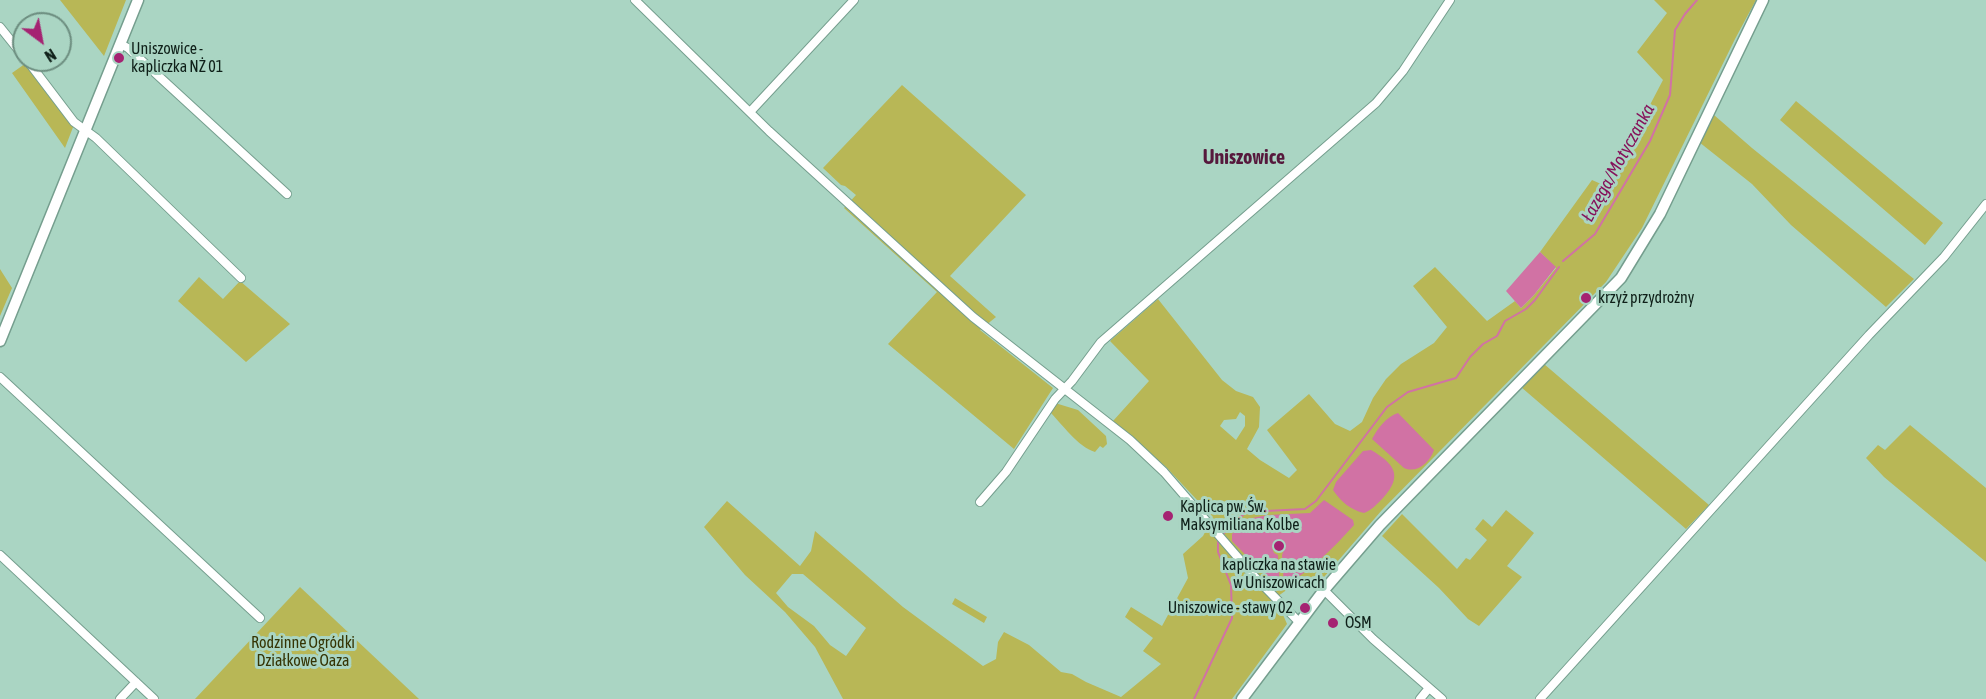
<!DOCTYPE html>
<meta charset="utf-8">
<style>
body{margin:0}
#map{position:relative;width:1986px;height:699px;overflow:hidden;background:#aad5c3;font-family:"Asap Condensed",sans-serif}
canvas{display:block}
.north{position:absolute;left:12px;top:12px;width:60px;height:60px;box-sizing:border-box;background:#aad5c3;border:2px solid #6c8d7f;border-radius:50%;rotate:148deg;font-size:16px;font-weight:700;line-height:24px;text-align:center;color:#0f2019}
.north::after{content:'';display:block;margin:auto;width:21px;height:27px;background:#a52372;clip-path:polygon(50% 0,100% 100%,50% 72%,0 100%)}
</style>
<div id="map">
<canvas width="1986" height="699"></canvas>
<div class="north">N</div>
</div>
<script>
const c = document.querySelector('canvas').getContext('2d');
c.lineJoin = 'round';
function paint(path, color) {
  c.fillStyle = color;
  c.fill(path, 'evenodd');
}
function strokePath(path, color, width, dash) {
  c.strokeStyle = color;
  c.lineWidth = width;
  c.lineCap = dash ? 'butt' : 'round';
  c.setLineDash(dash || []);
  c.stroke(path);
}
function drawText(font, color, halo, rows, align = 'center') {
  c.font = font + ' "Asap Condensed",sans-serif';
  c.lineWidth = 6;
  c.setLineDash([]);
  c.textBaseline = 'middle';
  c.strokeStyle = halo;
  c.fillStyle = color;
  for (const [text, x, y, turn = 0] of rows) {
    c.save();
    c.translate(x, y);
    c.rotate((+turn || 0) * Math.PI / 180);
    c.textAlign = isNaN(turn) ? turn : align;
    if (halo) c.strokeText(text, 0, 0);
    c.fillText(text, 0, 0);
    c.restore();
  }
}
paint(new Path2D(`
 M60 0H126L104 56Z
 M1654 0H1756L1735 39 1642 228 1606 282 1382 510 1318 584 1288 589 1271 601 1281 610 1287 624 1232 699H843L815 647 785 612 745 575 704 527 727 501 800 566 811 551 815 531 903 607 983 666 996 659 998 642 1004 632 1029 645 1061 672 1072 674 1086 682 1121 697 1161 664 1143 651 1153 638 1125 617 1131 607 1162 626 1188 578 1183 554 1203 536 1213 517 1166 467 1113 421 1149 381 1110 341 1158 299 1222 380 1236 391 1253 397 1260 407 1259 427 1247 449 1260 460 1289 478 1297 470 1267 430 1309 394 1335 424 1350 431 1362 422 1373 398 1386 379 1401 364 1434 343 1447 327 1413 286 1435 267 1487 321 1515 301 1521 308 1534 295 1556 268 1540 252 1592 180 1610 188 1625 165 1641 122 1663 80 1637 52 1667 13ZM1240 412 1245 416V426L1236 440 1220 426 1224 420 1236 419ZM792 574H803L866 628 846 656 830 645 814 626 788 607 776 593Z
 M29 61 75 122 65 148 12 73Z
 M902 85 1026 195 950 276 996 317 980 330 1053 388 1014 449 888 344 937 292 844 208 856 195 845 186 841 185 823 168Z
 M1796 101 1943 223 1925 245 1780 120Z
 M1714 115 1752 148 1914 279 1886 307 1791 225 1752 184 1699 142Z
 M0 269 12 288 0 316Z
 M199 277 223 299 240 281 290 324 246 362 178 301Z
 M1544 364 1709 505 1686 529 1521 387Z
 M1055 403 1078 410 1106 436 1107 444 1103 448 1100 446 1095 452C1078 447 1062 424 1049 411Z
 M1910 425 1986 488V562L1884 477 1866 458 1878 445 1885 450Z
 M1506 510 1534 533 1507 566 1522 577 1479 626 1468 619 1439 588 1382 536 1402 514 1457 569 1466 558 1470 560 1487 540 1475 529 1483 519 1492 527Z
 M300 587 419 699H195Z
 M955 598 987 617 984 623 952 604Z`), '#b8b756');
paint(new Path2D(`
 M1540 252 1556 267 1534 295 1521 308 1506 291Z
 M1398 413 1434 450C1430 462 1417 474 1404 468L1372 439C1378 428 1386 417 1398 413Z
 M1371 450C1395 464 1403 476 1383 498 1377 504 1372 510 1364 513 1351 510 1341 502 1333 490L1336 482 1363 451Z
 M1324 500 1353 520 1354 525C1333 549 1310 570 1284 587L1282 555 1285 547 1283 542 1275 543 1272 547 1274 553 1278 555 1280 587 1271 581 1232 541V534L1247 519 1268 515 1310 513Z`), '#d172a4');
strokePath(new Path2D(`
 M1563 261 1595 234 1650 141 1670 95 1675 30 1685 14 1697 0
 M1222 535 1246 512 1305 509 1316 501 1387 407 1408 392 1456 378 1470 357 1483 344 1497 336 1505 321 1526 309 1535 300 1559 267
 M1194 699 1232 618 1231 585 1218 552V539`), '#d172a4', 2);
const street = new Path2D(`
 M635 0 769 131 973 317 1130 440 1164 472 1254 576 1299 622
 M0 27 24 57
 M120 44 128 48 287 194
 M27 60 74 122 96 138 241 278
 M750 112 854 0
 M0 377 260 618
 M980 502 1006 472 1055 399 1072 381 1101 342 1376 103 1403 71 1450 0
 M0 555 154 699
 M1324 590 1373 639 1442 699
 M120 699 136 682
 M1420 699 1429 688
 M1540 699 1869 335 1944 257 1986 204`);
const secondary = new Path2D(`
 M0 341 138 0
 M1242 699 1324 590 1380 525 1621 278 1660 214 1763 0`);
strokePath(street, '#759e8e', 10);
strokePath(secondary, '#759e8e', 13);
strokePath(street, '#fff', 8);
strokePath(secondary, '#fff', 10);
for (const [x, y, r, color] of [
 [119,58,6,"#a52372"],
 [1586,298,6,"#a52372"],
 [1168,516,6,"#a52372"],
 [1279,546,6,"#a52372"],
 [1305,608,6,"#a52372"],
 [1333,623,6,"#a52372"]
]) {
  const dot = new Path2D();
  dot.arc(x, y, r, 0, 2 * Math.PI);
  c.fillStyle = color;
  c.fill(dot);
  strokePath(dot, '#aad5c3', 2);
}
drawText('16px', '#0f2019', '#aad5c3', [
 ["Uniszowice -",131,49],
 ["kapliczka NŻ 01",131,67],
 ["krzyż przydrożny",1598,298],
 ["Kaplica pw. Św.",1180,507],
 ["Maksymiliana Kolbe",1180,525],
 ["kapliczka na stawie",1279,565,"center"],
 ["w Uniszowicach",1279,583,"center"],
 ["Uniszowice - stawy 02",1293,608,"right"],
 ["OSM",1345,623]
], 'left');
drawText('16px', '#353404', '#aad5c3', [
 ["Rodzinne Ogródki",303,643],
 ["Działkowe Oaza",303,661]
]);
drawText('italic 18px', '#86125b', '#aad5c3', [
 ["Łazęga/Motyczanka",1618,163,-61]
]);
drawText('bold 20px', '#56183c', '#aad5c3', [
 ["Uniszowice",1244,158]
]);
</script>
